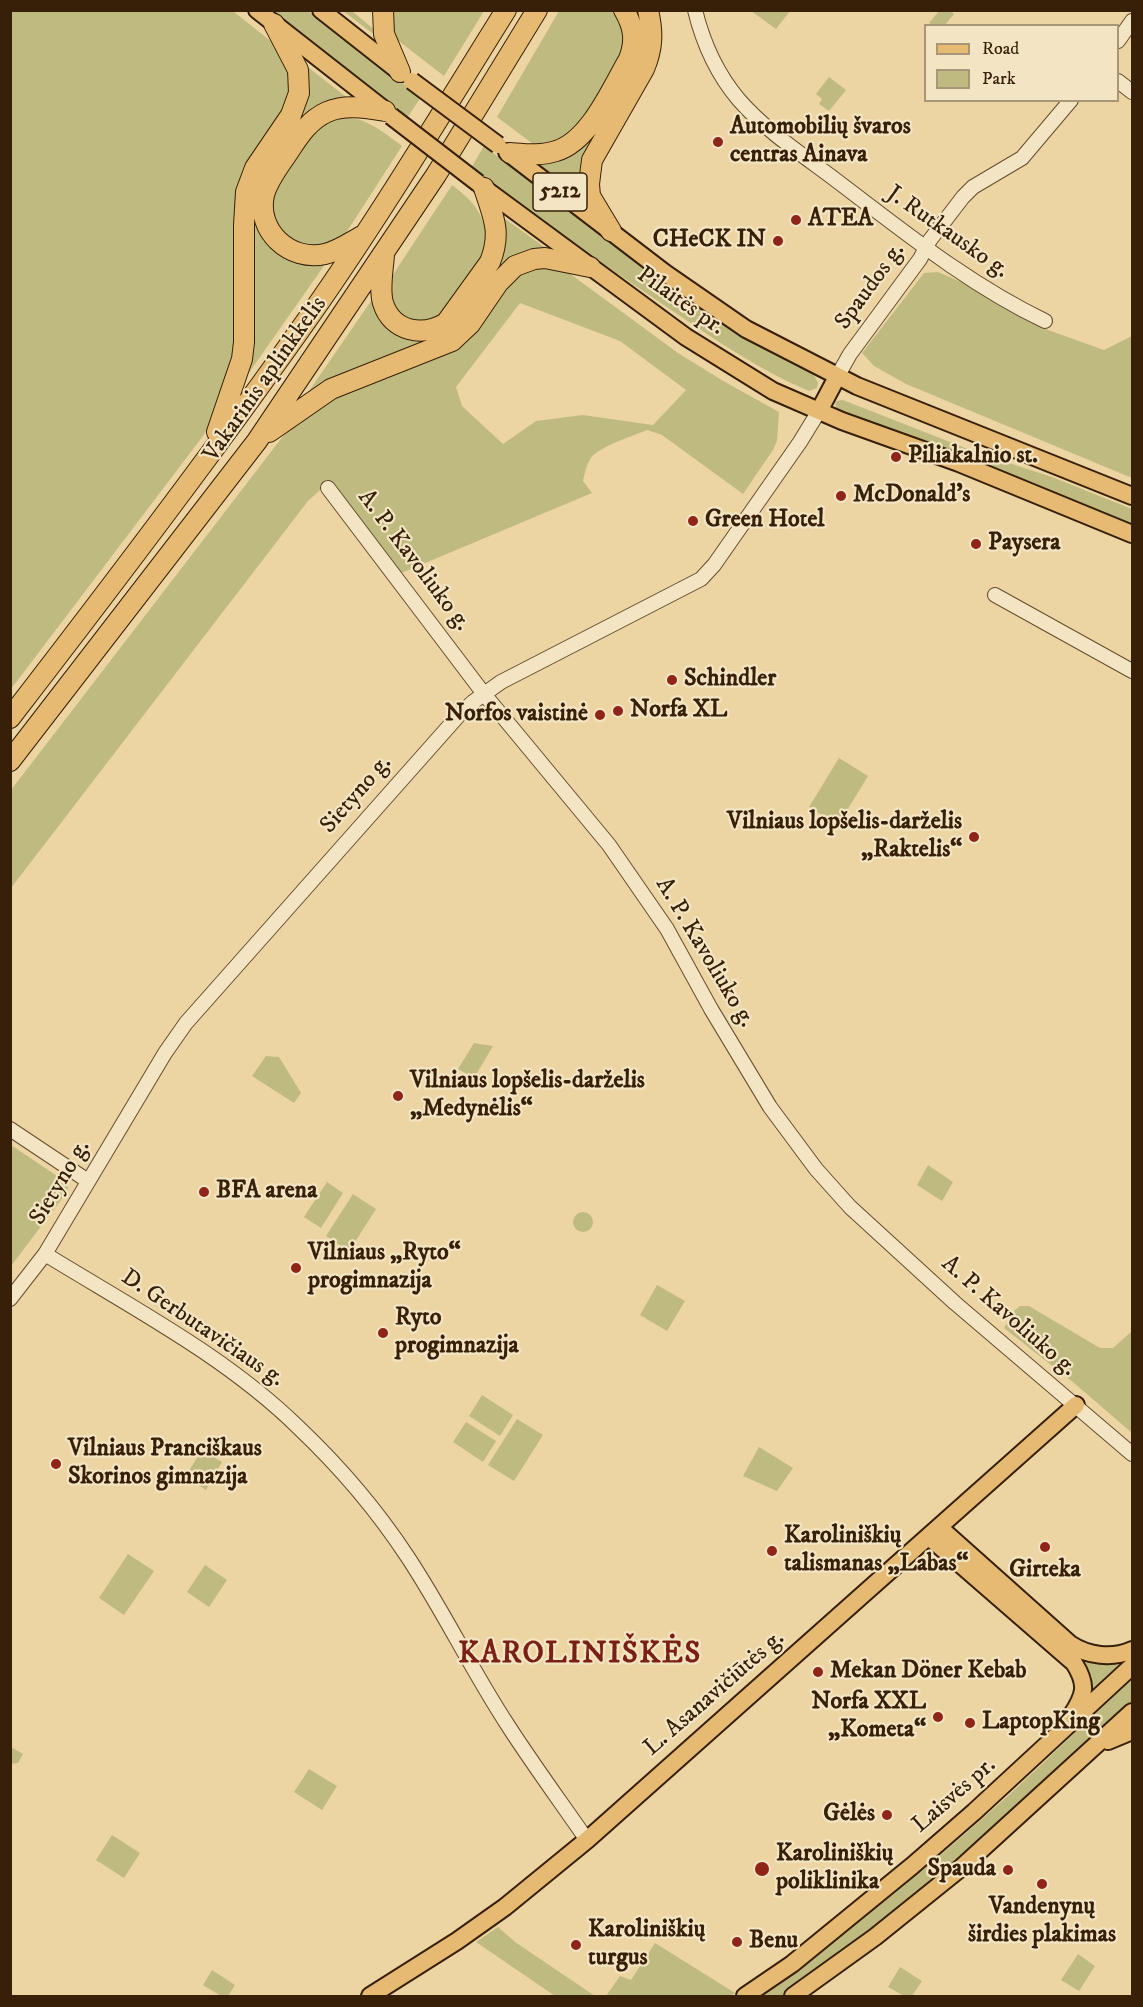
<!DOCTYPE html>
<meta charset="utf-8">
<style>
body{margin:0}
#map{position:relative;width:1143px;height:2007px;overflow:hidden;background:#ecd5a3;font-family:"IM FELL DW Pica",serif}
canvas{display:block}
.frame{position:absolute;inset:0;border:12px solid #372007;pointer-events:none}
.legend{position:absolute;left:924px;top:24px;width:195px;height:78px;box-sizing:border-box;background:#f3e4c3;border:2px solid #a89678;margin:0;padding:8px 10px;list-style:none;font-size:18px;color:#372007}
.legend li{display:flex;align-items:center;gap:12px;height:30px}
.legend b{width:30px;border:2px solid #a89678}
</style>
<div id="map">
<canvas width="1143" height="2007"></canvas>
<div class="frame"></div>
<ul class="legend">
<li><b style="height:8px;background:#e6ba72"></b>Road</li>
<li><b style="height:16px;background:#bfbb80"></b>Park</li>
</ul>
</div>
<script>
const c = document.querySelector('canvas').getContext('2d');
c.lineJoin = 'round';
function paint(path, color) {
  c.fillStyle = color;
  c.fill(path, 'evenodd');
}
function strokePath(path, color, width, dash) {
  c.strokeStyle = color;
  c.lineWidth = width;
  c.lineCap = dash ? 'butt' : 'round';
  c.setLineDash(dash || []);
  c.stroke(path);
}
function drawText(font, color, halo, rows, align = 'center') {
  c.font = font + ' "IM FELL DW Pica",serif';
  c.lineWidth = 4.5;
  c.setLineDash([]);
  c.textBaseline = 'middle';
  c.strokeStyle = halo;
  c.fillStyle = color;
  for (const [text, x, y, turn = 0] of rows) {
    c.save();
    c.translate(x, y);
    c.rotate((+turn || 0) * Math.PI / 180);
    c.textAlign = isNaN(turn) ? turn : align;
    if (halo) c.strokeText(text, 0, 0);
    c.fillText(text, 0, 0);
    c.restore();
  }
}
paint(new Path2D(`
 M11 11H233L273 43 288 60 290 102 245 172 237 344 214 418 203 436 11 689Z
 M270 11H308L421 97 407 118Z
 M343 11H352L376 31V36Z
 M391 11H484L444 76 391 35Z
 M559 11H616L626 29 624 54 582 125 571 137 537 147 497 117Z
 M635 11H640L645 30 582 195 579 194 536 163 597 127Z
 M751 11H790L776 29Z
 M939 11H950L954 14 945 25H933L929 23Z
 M304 64 350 100 320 107 257 221 328 260 246 377 251 355V205Z
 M829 77 846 90 829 111 819 104 822 99 816 94Z
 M344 115C350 120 357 118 363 121 378 127 390 137 402 146L346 233 328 245 299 246 277 229 270 209 276 184 319 125Z
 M484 146 656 277 732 329 813 373 818 383 817 388 809 391C752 367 700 329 649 295 588 254 529 213 471 168Z
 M452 185C478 205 482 213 489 244L448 313 424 325 398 315 388 295 392 276Z
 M504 218 550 251 534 252 452 332 307 394 371 301H375L384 322 452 327Z
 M541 267 569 273 678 353 725 382 779 412 777 441 773 450 743 494 662 435 647 430C633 436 600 446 591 458 586 465 585 473 583 481L592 493 399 574 331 480 308 501 11 888V790L287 431 332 397 430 358 515 277 527 270ZM520 303 620 341 686 390 653 425 583 415 536 421 503 444 462 406 456 387Z
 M938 272 982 291 1048 330 1104 350 1132 336 1131 407 1132 478 906 384 874 366 862 353 924 273Z
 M843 400 978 453 1052 477 1132 509V525L948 451 838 411 835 403 836 401Z
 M839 758 868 776 838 825 809 807Z
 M474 1043 493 1046 474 1078 458 1069Z
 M266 1056 279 1057 301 1093 294 1103 252 1076Z
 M11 1145 66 1182 68 1187 67 1192 11 1266Z
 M928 1165 953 1182 942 1201 917 1185Z
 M327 1182 343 1193 321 1228 304 1217Z
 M353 1194 376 1209 349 1251 326 1236Z
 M573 1222a10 10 0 1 1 20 0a10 10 0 1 1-20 0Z
 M657 1285 685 1301 667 1331 640 1315Z
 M1020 1306H1029L1100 1348H1113L1132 1331V1433L1074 1383 1004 1328 1015 1310Z
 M482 1395 513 1415 500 1436 469 1416Z
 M517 1419 543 1435 514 1481 488 1465Z
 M466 1422 496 1441 483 1462 453 1442Z
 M759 1447 793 1468 777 1491 743 1476Z
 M202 1450 222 1462 206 1490 185 1477Z
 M128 1554 154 1571 124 1615 99 1598Z
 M205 1565 227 1580 209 1607 187 1592Z
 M1130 1660 1091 1698 1092 1676 1083 1661 1107 1664Z
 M1132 1676V1703L998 1827 914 1898 838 1957 784 1996H757C829 1944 900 1892 966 1833 1024 1783 1078 1730 1132 1676Z
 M11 1747 23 1754 18 1763 11 1764Z
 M309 1769 337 1786 322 1810 294 1792Z
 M112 1835 140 1853 124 1878 96 1860Z
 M498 1927 515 1942 595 1996H555L476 1942Z
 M655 1943 735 1993 730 1996H606L620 1976 631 1980Z
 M1078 1954 1095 1966 1079 1991 1061 1980Z
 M900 1967 922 1981 912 1996H904L888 1987Z
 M212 1970 235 1985 228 1996H221L203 1985Z`), '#bfbb80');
const minor = new Path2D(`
 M695 10C703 43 717 74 739 100 768 133 806 157 841 184 907 234 970 285 1045 321
 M1118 41 1132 21
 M1118 81 1132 92
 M837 377 850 354 920 259 930 240 963 197 973 187 1022 158 1071 100
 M328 488 484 694 609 845 667 929 711 1009 770 1107 816 1169 850 1207 955 1303 1132 1454
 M995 595 1132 671
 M10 1129 88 1181
 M45 1254C131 1307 227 1357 299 1428 340 1467 376 1509 407 1556 443 1610 471 1669 507 1724 532 1763 560 1801 587 1840
 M10 1299 45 1254 165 1053 186 1023 459 715 473 702 501 682 701 579 714 565 800 442 819 411`);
const major = new Path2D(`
 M257 10 386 111
 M321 10 401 73
 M507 152 665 273 746 329 857 386 1132 496
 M481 186 686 337 773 391 842 421 959 463 1132 534
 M819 411 837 377
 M940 1528 1070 1644C1088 1656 1112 1659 1132 1650
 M929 1537 1074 1663C1088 1685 1085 1695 1071 1716
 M1108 1741 1132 1731
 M370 1996 457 1941 505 1907 587 1840 1076 1405
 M745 1996 792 1964 912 1866 974 1812 1132 1666
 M793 1996 875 1937 962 1867 1132 1712`);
const highway = new Path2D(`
 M383 10 384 34 400 72
 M510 153C525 154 542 156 556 151 590 141 612 88 629 59 636 41 634 27 624 10
 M611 231 590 196 589 184 592 160 644 69C653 48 653 32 648 10
 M362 236C351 242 338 251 325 254 290 262 256 231 264 195 268 179 280 165 289 151 299 136 309 120 327 112 345 104 366 108 385 111
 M384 255C383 270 379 289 383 303 392 332 423 337 446 323L490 262C502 232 493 216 484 188
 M217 432 242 359 244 342V225L246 192 255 168 291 115 299 93 298 70 274 24
 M269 432 331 389 452 341 470 324 498 283 515 266 534 259 545 258 590 267
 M10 718C108 591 205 464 297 334 372 229 438 119 506 10
 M10 761 257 441 436 175 537 10`);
strokePath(minor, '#644d2e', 16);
strokePath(major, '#372007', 20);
strokePath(highway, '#372007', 22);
strokePath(minor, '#f3e4c3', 14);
strokePath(major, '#e6ba72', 16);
strokePath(highway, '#e6ba72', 20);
const majorBridge = new Path2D(`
 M412 81 498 145
 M391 116 478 183`);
strokePath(majorBridge, '#372007', 20, []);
strokePath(majorBridge, '#e6ba72', 16);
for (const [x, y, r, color] of [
 [718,142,6,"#8f2418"],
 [796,220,6,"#8f2418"],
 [778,241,6,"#8f2418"],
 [896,457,6,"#8f2418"],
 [841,496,6,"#8f2418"],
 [693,521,6,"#8f2418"],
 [976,544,6,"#8f2418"],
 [672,680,6,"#8f2418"],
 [618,711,6,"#8f2418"],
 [600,715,6,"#8f2418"],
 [974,837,6,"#8f2418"],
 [398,1096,6,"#8f2418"],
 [204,1192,6,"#8f2418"],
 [296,1268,6,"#8f2418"],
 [383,1333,6,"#8f2418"],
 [56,1464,6,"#8f2418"],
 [1045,1547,6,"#8f2418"],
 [772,1551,6,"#8f2418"],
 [818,1672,6,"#8f2418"],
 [938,1717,6,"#8f2418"],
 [970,1723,6,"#8f2418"],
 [887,1815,6,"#8f2418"],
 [762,1869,8,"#8f2418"],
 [1008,1870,6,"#8f2418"],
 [1042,1884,6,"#8f2418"],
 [737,1942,6,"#8f2418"],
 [576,1945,6,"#8f2418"]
]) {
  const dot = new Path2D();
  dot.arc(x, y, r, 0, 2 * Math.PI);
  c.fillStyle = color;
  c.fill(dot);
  strokePath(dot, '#f3e4c3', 2);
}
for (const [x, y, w] of [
 [560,192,54]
]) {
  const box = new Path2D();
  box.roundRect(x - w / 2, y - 19, w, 38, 4.5);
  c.fillStyle = '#f3e4c3';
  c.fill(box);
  strokePath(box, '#372007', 1.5);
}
drawText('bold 22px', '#372007', null, [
 ["5212",560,192]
]);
drawText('bold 24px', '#372007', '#f3e4c3', [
 ["Automobilių švaros",730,128],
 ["centras Ainava",730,156],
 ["ATEA",808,220],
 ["CHeCK IN",766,241,"right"],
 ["Piliakalnio st.",908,457],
 ["McDonald's",853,496],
 ["Green Hotel",705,521],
 ["Paysera",988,544],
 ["Schindler",684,680],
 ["Norfa XL",630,711],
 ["Norfos vaistinė",588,715,"right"],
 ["Vilniaus lopšelis-darželis",962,823,"right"],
 ["„Raktelis“",962,851,"right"],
 ["Vilniaus lopšelis-darželis",410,1082],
 ["„Medynėlis“",410,1110],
 ["BFA arena",216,1192],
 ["Vilniaus „Ryto“",308,1254],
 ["progimnazija",308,1282],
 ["Ryto",395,1319],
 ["progimnazija",395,1347],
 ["Vilniaus Pranciškaus",68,1450],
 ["Skorinos gimnazija",68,1478],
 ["Karoliniškių",784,1537],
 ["talismanas „Labas“",784,1565],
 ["Girteka",1045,1571,"center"],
 ["Mekan Döner Kebab",830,1672],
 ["Norfa XXL",926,1703,"right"],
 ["„Kometa“",926,1731,"right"],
 ["LaptopKing",982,1723],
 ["Gėlės",875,1815,"right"],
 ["Karoliniškių",776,1855],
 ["poliklinika",776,1883],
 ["Spauda",996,1870,"right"],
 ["Vandenynų",1042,1908,"center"],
 ["širdies plakimas",1042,1936,"center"],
 ["Karoliniškių",588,1931],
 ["turgus",588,1959],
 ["Benu",749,1942]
], 'left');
drawText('24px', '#372007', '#f3e4c3', [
 ["J. Rutkausko g.",947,233,35],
 ["Spaudos g.",871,287,-54],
 ["Pilaitės pr.",680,302,35],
 ["Vakarinis aplinkkelis",266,380,-55],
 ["A. P. Kavoliuko g.",413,561,53],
 ["Sietyno g.",357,795,-49],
 ["A. P. Kavoliuko g.",704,953,59],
 ["Sietyno g.",61,1183,-59],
 ["A. P. Kavoliuko g.",1008,1317,41],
 ["D. Gerbutavičiaus g.",202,1329,34],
 ["L. Asanavičiūtės g.",715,1694,-41],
 ["Laisvės pr.",955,1796,-41]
]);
c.letterSpacing = '1.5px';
drawText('bold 30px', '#7a1f14', '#f3e4c3', [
 ["KAROLINIŠKĖS",580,1656]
]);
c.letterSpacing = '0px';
</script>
